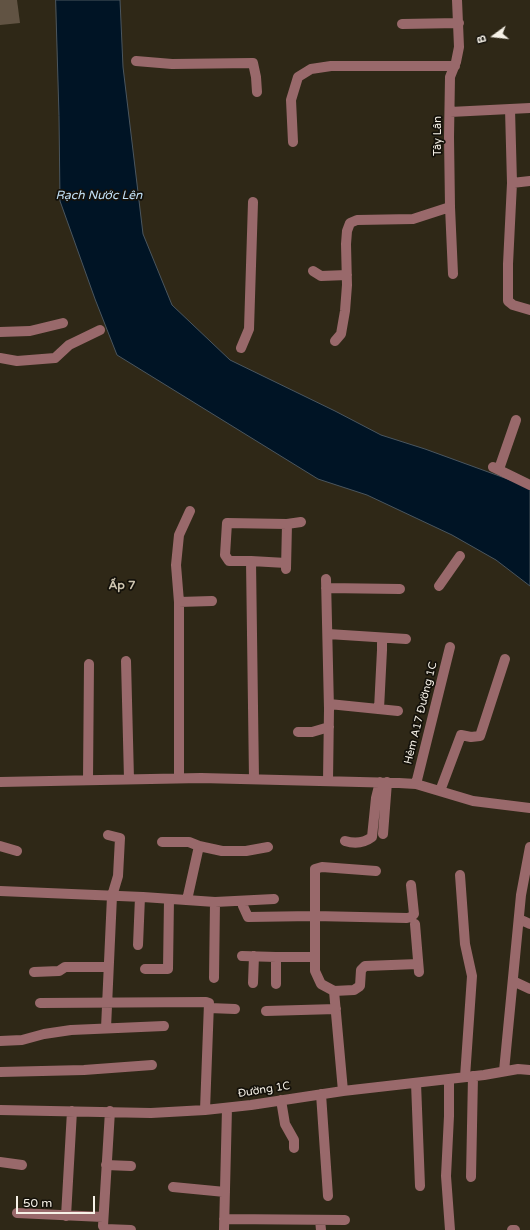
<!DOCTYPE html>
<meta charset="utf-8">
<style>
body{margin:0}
#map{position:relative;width:530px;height:1230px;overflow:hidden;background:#2f2817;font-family:"Varela Round",sans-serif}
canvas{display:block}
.north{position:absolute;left:474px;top:16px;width:40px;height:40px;-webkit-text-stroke:3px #14110a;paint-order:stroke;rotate:255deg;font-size:11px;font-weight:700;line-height:16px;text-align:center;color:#f6f1e7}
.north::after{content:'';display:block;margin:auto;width:14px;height:18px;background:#f6f1e7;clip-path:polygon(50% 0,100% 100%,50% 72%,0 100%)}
.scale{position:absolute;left:16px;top:1196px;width:79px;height:18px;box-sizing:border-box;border:2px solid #f6f1e7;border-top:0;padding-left:5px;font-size:12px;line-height:14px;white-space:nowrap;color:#f6f1e7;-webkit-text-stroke:3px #14110a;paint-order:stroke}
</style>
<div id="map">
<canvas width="530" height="1230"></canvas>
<div class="north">B</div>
<div class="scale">50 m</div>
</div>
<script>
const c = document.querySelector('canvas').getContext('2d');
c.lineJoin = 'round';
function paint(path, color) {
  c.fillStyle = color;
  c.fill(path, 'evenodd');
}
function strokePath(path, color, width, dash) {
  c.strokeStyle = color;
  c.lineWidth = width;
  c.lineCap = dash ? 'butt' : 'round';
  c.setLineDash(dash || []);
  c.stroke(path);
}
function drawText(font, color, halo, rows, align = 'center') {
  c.font = font + ' "Varela Round",sans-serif';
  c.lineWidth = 3.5;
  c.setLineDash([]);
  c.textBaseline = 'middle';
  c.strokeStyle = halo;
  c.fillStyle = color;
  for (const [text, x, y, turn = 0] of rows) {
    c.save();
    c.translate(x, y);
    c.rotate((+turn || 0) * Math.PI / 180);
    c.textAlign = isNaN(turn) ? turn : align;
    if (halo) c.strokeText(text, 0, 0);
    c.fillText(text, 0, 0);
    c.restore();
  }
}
const water = new Path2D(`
 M56 0H120L123 67 143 234 172 305 230 360 335 411 381 435 425 449 524 485 530 489V586L496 560 452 535 367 495 318 479 117 355 95 299 60 201 59 116Z`);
paint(water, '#001425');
strokePath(water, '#4a565f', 1);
paint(new Path2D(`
 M0 0H17L20 23 0 25Z`), '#615343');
strokePath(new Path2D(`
 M402 24 459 23
 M136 61 172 64 253 63 256 77 257 92
 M510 109 512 183
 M450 112 530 108
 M293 142 291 100 298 77 311 69 331 66H455
 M530 181 512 183 508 264V301L513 305 530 310
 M313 271 321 276 347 275
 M453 274 450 207 449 137 450 77 456 62 459 47 457 0
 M0 332 30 331 63 323
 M335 341 341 334 345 311 347 285 346 244 347 231 350 223 357 220 413 219 450 207
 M241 348 249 329 253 202
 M0 358 17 361 55 358 69 345 100 330
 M493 467 530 485
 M499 469 516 420
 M251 561 254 779
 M286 563 251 561H229L225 555 227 523 287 524 301 522
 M286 569 287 524
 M326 579 329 709 328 781
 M439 586 460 556
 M326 588 400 589
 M179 602 212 601
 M328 634 406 639
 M126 661 129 779
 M329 704 398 711
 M379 709 382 650V638
 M298 732H312L329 727
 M179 778V602L176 565 179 535 190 511
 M88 780 89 664
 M0 782 201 778 399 783 416 784 473 801 530 808
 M416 784 450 647
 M440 791 461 735 471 737 480 736 505 659
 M383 834 387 782
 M345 841C355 844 364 843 372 837L376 798 380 782
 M162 842H189L199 846
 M0 846 17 851
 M460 875 465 944 472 976 465 1077
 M0 891 143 897 215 902 274 899
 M187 900 199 846 222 851H246L268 847
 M242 901 243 906 248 917 314 916 407 918 411 917 414 914 411 885
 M519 919 530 924
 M415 924 419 972
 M138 945 140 897
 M242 956 276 957H315
 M276 957V984
 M145 969H168L169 899
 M34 972 59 971 65 967H108
 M214 978 215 902
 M513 981 530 989
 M253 983 254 956
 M334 991 354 990 360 986 361 970 365 966 418 964
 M40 1003 206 1002 209 1003 205 1110
 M209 1008 235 1009
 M266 1011 336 1009
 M106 1028 112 896 118 876 120 838 108 835
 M0 1041 22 1040 44 1034 71 1030 164 1026
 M504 1071 521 895 530 847
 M0 1072 84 1070 152 1065
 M449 1079V1116L446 1176 450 1230
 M416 1083 420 1186
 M343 1091 334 991 321 984 315 971V869L322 867 376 871
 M321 1094 328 1196
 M281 1100 285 1124 294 1140V1148
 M0 1110 151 1113 205 1110 251 1105 343 1091 484 1075 518 1069 530 1070
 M110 1111 103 1226 105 1229 131 1230
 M0 1162 22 1165
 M106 1165 131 1166
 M471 1177 473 1076
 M173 1187 225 1192
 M17 1213 103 1217
 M66 1216 72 1111
 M224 1219 345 1220
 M320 1220 321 1230
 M224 1230 227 1108
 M512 1230H515`), '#99696b', 10);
drawText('11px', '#f6f1e7', '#14110a', [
 ["Tây Lân",438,136,-90],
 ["Hẻm A17 Đường 1C",421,713,-76],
 ["Đường 1C",264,1090,-9]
]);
drawText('italic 12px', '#c3e1f6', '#14110a', [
 ["Rạch Nước Lên",99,196]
]);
drawText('bold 12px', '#cec5b0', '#14110a', [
 ["Ấp 7",122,586]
]);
</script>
